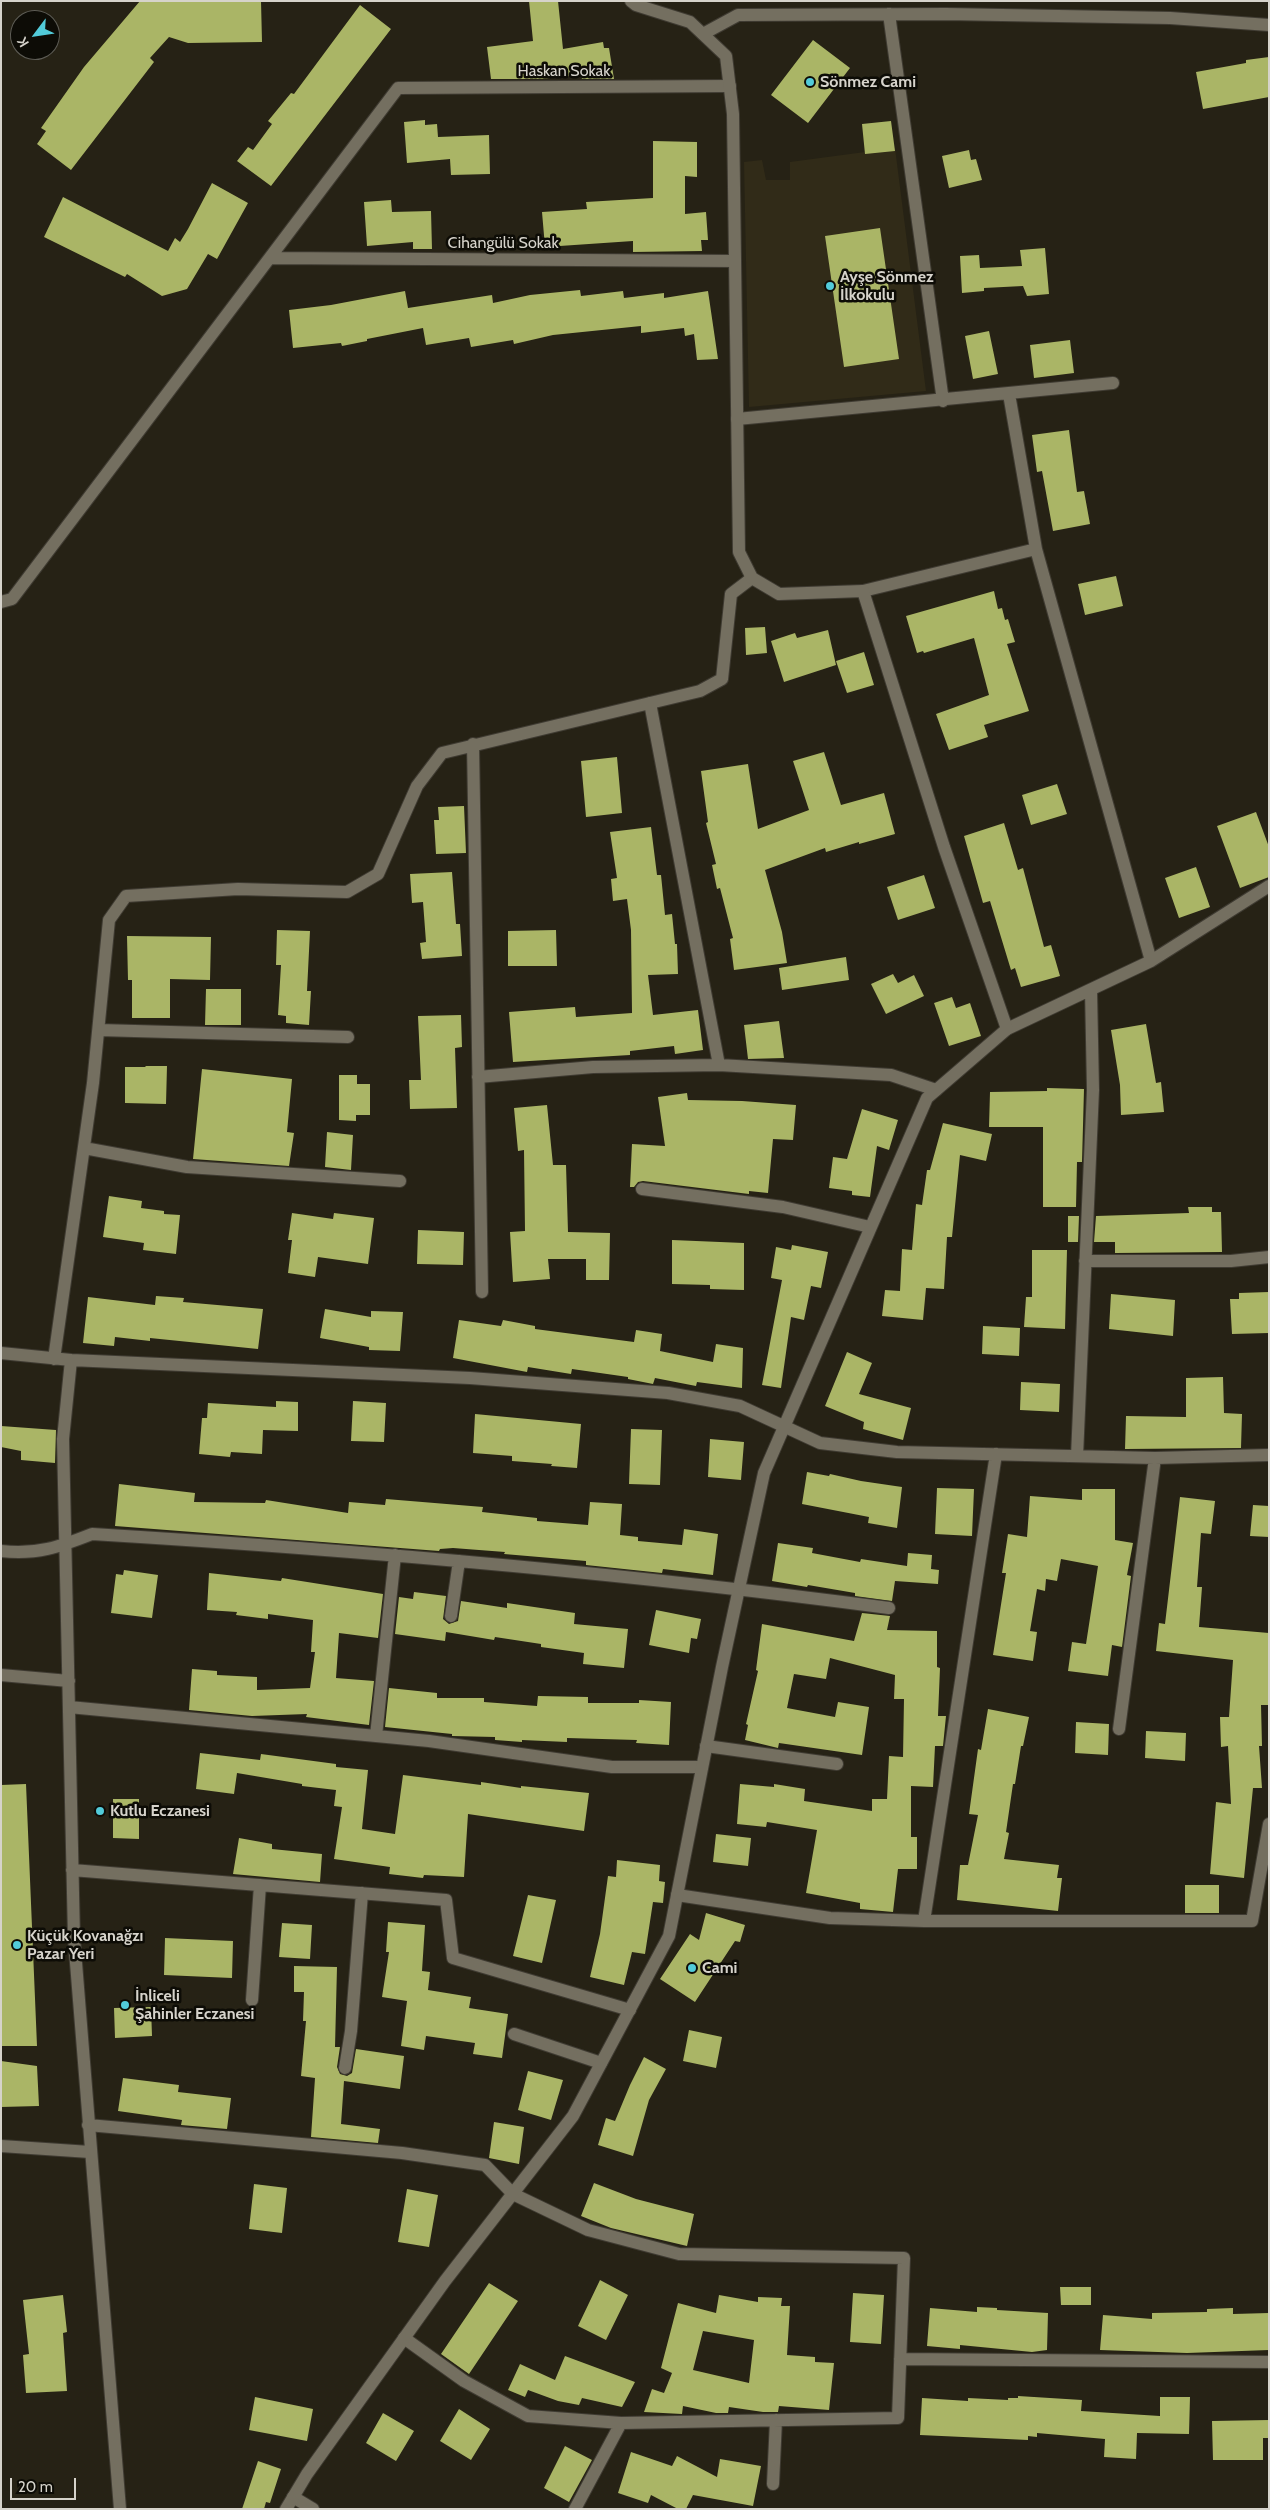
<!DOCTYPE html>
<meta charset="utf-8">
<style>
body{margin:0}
#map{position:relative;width:1270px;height:2510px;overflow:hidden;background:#262215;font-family:Cabin,sans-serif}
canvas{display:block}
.frame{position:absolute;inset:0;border:2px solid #d6d3cb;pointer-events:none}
.north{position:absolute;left:10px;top:10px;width:50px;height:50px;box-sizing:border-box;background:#0d0c06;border:1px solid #5d5c55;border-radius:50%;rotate:239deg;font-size:14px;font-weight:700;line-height:20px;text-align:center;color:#d6d3cb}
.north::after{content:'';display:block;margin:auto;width:18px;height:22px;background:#52cbd9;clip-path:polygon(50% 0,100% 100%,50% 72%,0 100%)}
.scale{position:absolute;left:10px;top:2478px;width:66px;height:22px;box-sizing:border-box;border:2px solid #d6d3cb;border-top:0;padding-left:6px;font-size:15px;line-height:18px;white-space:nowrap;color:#d6d3cb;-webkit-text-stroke:4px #0d0c06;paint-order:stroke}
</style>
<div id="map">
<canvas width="1270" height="2510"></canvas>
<div class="frame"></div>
<div class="north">K</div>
<div class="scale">20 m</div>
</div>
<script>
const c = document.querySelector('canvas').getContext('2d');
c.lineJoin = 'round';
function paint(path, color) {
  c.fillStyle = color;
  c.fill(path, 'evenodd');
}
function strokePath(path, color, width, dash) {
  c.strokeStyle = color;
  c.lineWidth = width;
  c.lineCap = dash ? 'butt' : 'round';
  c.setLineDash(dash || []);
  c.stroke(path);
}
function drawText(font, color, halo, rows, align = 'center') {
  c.font = font + ' Cabin,sans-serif';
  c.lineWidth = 5;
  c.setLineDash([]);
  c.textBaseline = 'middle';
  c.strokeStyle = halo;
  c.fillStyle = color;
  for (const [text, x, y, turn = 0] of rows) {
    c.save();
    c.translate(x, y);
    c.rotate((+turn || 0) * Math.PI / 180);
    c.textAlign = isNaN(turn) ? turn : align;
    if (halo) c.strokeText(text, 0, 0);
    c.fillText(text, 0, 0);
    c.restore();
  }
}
paint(new Path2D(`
 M895 148 926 391 749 407 744 162 762 160 766 180H790V162Z`), '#312b18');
paint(new Path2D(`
 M140 1H261L262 42 188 43 169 37 150 58 154 62 71 170 37 144 46 131 41 128 84 67Z
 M529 1H558L563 49 603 42 604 48H609L614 79H582L581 75 540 79H491L487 47 533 41Z
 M360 5 391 29 271 186 237 161 248 147 253 150 272 124 268 121 291 93 294 94Z
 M813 40 850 68 808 123 771 95Z
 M1269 57V97L1203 109 1196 72 1246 63V60Z
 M425 120V125L437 124 438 137 489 135 490 174 451 175 450 159 407 163 404 122Z
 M891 121 895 151 865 154 862 124Z
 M653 141 697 142V177L685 176V214L706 212 708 240H701L702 251 633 252V241L545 247 542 212 587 209 586 202 653 198Z
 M969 150 971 160 976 159 982 180 949 188 942 156Z
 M212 183 248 203 217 259 208 254 187 289 162 296 127 274 125 277 44 237 63 197 168 251 175 238 180 242 188 229Z
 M391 200 392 212 431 211 432 249H413V242L367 246 364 202Z
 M880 228 899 359 844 367 825 236Z
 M1045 248 1049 294 1027 296 1023 286 984 288V291L962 293 960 256 979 255 980 268 1022 266 1020 250Z
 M580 290 581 296 623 291 624 298 664 293V298L708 291 718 359 697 360 694 334 685 336 684 328 641 333V326L553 335 514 344 513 340 471 347 469 338 426 345 423 328 367 339V341L342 346 341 343 293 348 289 310 331 305 405 291 408 308 492 295 493 303 530 295Z
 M989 331 998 374 973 379 965 336Z
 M1070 340 1074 373 1034 378 1030 345Z
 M1069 430 1077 492 1084 491 1090 524 1053 531 1042 471 1037 472 1032 435Z
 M1116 576 1123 606 1085 615 1078 584Z
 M994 591 998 609 1002 608 1005 620 1008 619 1015 642 1007 644 1029 711 984 725 988 737 949 750 936 714 989 695 974 638 924 653 923 651 917 653 906 616Z
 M765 627 767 653 746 655 745 628Z
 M828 630 836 665 784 682 771 641 795 633 797 638Z
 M864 652 874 685 847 693 836 661Z
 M824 752 841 805 884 793 895 834 859 844V842L826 852 825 848 765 870 782 932 787 963 734 970 730 939 733 938 720 888 717 889 712 865 716 864 706 823 708 822 701 771 748 764 758 829 809 810 793 761Z
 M617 757 622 813 586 817 581 761Z
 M1057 784 1067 814 1031 825 1022 795Z
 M464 806 466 853 436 854 434 820H439L438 807Z
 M1256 812 1269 847V877L1240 888 1217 826Z
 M1004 823 1018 870 1023 868 1044 947 1051 945 1060 976 1021 987 1015 968 1011 970 990 901 983 903 964 836Z
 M651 827 657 875H661L665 915 672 914 675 944H677L678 974 648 975 653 1015 698 1010 703 1050 675 1054 674 1046 630 1051V1055L513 1062 509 1012 575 1007 576 1017 632 1013 631 930 627 899 613 901 611 879 617 878 610 832Z
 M1196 867 1210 907 1179 918 1165 878Z
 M452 872 456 924H460L462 956 422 959 420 943 426 942 423 902 412 903 410 874Z
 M924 875 935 908 898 920 887 887Z
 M277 930 310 931 307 991H311L309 1025 286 1023V1016L278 1015 281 965H276Z
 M556 930 557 966H508V931Z
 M127 936 211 937 210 980 170 979V1018H132V980H128Z
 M846 957 849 980 782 990 779 968Z
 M893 974 898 983 914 975 924 996 886 1014 871 984Z
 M206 989H241V1025H205Z
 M952 997 956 1008 970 1003 981 1036 949 1046 934 1003Z
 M461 1015 462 1047 455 1048 457 1108 410 1109 409 1080H421L418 1016Z
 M779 1021 784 1058 748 1059 744 1025Z
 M1146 1024 1156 1083 1161 1082 1164 1112 1121 1115 1120 1085 1111 1030Z
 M146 1066H167L166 1104 125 1103V1067H145Z
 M202 1069 292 1079 287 1132 294 1133 289 1166 193 1159Z
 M339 1075H357V1084H370V1115H356V1121L339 1120Z
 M1047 1088 1084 1089 1082 1162H1077L1076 1207H1043V1127H989L990 1092 1047 1091Z
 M687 1093 688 1100 742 1101 796 1105 793 1140 773 1139 768 1193 749 1191V1194L643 1181 638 1182 634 1187H630L632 1144 665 1146 658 1097Z
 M547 1105 553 1165H566L568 1232 610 1233 609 1280H586V1259H548L550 1279 513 1282 510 1232 525 1231 524 1150 518 1151 514 1108Z
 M862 1109 898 1120 889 1150 877 1146 870 1197 852 1195V1191L829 1188 833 1157 847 1159Z
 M943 1123 992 1134 986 1161 960 1155 952 1237H947L944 1289 926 1288 923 1320 882 1316 885 1290 900 1291 902 1249 912 1250 916 1204 922 1205 927 1170H930Z
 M327 1132 353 1135 351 1170 325 1167Z
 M109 1196 142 1201 141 1208 164 1211V1214L180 1215 176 1254 143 1250 144 1243 103 1237Z
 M1188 1207H1212V1212H1221L1222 1252 1115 1253V1242H1094L1096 1216 1189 1213Z
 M292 1213 333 1219 334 1213 374 1218 368 1264 318 1257 315 1277 288 1273 292 1240H288Z
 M1068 1216H1079L1078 1242H1068Z
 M418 1230 464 1232 463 1265 417 1264Z
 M672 1240 744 1243V1290L710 1289V1285L672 1284Z
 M792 1245 828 1252 821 1288 811 1286 804 1320 791 1317 781 1388 762 1385 782 1280 771 1278 776 1247 791 1250Z
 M1032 1250H1067L1065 1329 1024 1327 1026 1297H1032Z
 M1269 1292V1333L1232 1334 1230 1299H1239V1293Z
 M1111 1294 1175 1300 1173 1336 1109 1329Z
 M156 1296 184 1298 183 1302 263 1309 258 1349 150 1338V1341L115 1337 114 1346 83 1343 88 1297 155 1305Z
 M325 1309 371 1317V1311L403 1312 400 1351 369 1350V1347L320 1338Z
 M459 1320 501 1326 503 1320 535 1326V1329L634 1342 636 1330 662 1334 660 1351 713 1362 716 1344 743 1348 742 1388 697 1382 696 1386 655 1378 653 1384 628 1379V1377L572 1369 571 1374 528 1367 527 1372 453 1358Z
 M983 1326 1020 1328 1019 1356 982 1354Z
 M847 1352 872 1363 859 1394 911 1408 903 1440 863 1429 864 1422 825 1406Z
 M1223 1377 1224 1413 1242 1414 1241 1448 1125 1449 1126 1416 1186 1417V1378Z
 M1021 1382 1060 1384 1059 1412 1020 1410Z
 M276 1401 298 1402V1431L263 1430 262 1454 231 1452 230 1457 199 1454 202 1418H207L208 1403 276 1407Z
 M353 1401 386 1403 384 1442 351 1441Z
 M475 1414 581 1424 577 1468 551 1466 552 1464 512 1461V1456L473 1453Z
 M1 1426 56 1430 55 1463 21 1460V1451L1 1447Z
 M631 1429 662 1430 660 1485 629 1484Z
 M710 1439 744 1442 741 1480 708 1477Z
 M807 1472 829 1476 830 1474 861 1481 902 1487 897 1528 868 1523 869 1517 802 1504Z
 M119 1484 195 1493 194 1502 265 1503 266 1500 348 1513 349 1502 385 1505 386 1499 483 1507 482 1512 537 1518V1521L588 1525 590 1502 622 1504 620 1535 638 1537V1541L682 1545 684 1529 718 1534 713 1575 663 1569 662 1573 586 1565V1561L504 1554 505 1552 453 1548 440 1549 439 1551 115 1526Z
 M937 1488 974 1489 972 1536 935 1534Z
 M1082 1489H1115V1540L1133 1543 1127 1575 1131 1576 1122 1647 1112 1645 1108 1676 1068 1671 1072 1642 1086 1644 1098 1566 1061 1559 1057 1581 1046 1579 1045 1591 1037 1589 1030 1631 1037 1632 1033 1661 993 1655 1006 1573H1002L1008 1534 1027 1537 1030 1496 1082 1500Z
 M1180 1497 1215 1501 1211 1534 1201 1533 1197 1587H1202L1199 1627 1269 1633V1705H1261L1262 1746H1259L1262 1788H1253L1244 1878 1210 1874 1216 1802 1231 1804 1228 1746 1221 1747 1220 1717H1229L1233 1660 1156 1651 1159 1623 1165 1624Z
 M1253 1505 1269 1506V1537L1250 1536Z
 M778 1543 813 1548 812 1553 860 1562 861 1559 907 1566 908 1553 932 1555 931 1569 939 1570 938 1584 895 1581 892 1601 855 1596V1593L808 1585 807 1587 772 1581Z
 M124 1570 158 1575 152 1618 111 1613 116 1574 123 1575Z
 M209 1573 281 1581 282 1578 383 1594 378 1638 339 1633 336 1678 374 1681 369 1725 306 1717 307 1714 252 1716 189 1710 192 1669 217 1671V1675L257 1677V1690L310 1688 315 1652H311L313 1620 268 1614V1619L236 1615 237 1612 207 1610Z
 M414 1592 446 1596 443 1619 449 1624 458 1621 461 1601 507 1608V1603L575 1613 574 1624 628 1629 624 1668 583 1664 584 1653 541 1647V1644L495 1637 494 1640 446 1632 445 1641 395 1634 399 1597 413 1599Z
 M656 1610 701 1619 697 1639 691 1638 689 1653 649 1645Z
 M862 1613 890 1616 887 1630 937 1631V1667L940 1668 938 1716H946L943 1746H935L933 1787 911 1786V1837H917V1869H898L893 1912 860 1909V1903L806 1893 817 1830 767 1822 766 1827 737 1824 740 1784 774 1787V1784L805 1789 804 1801 872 1811V1799H887L889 1756 903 1757 904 1699H894L895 1675 830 1658 826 1679 794 1674 787 1708 835 1717 838 1702 869 1707 862 1755 779 1743 778 1748 745 1740 748 1725 746 1724 758 1671 756 1670 762 1624 854 1641Z
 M389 1688 437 1693V1698H484V1702L537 1706 538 1696 588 1697V1703H639V1700L671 1702 669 1745 636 1743 637 1740 567 1738V1742L522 1740V1742L495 1740V1737L452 1736V1734L385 1727Z
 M988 1709 1029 1717 1023 1746H1021L1015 1784H1013L1006 1832 1009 1833 1004 1859 1059 1865 1057 1878H1062L1058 1911 957 1900 960 1865H968L978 1815 969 1814 978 1749 981 1750Z
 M1076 1722 1109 1724 1108 1755 1075 1753Z
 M1146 1731 1186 1733 1185 1761 1145 1758Z
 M200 1753 260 1760 261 1754 336 1764V1767L368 1770 362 1829 395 1834 403 1775 481 1785V1782L521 1788V1786L589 1793 584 1831 468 1814 464 1877 424 1875 423 1878 389 1874 390 1867 334 1859 342 1807 334 1806 336 1790 302 1786V1784L237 1773 234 1794 196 1789Z
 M26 1784 37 2046H1V1785Z
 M113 1799H139V1839L113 1838Z
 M716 1834 751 1838 748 1866 713 1862Z
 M239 1838 272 1844V1849L322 1854 320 1882 233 1874Z
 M617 1860 660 1865 659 1881 665 1882 663 1903 653 1902 645 1954 632 1952 624 1985 590 1977 600 1934 608 1876 616 1877Z
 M1185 1885H1219V1913H1185Z
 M528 1895 556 1900 542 1963 513 1956Z
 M706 1913 745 1925 740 1942 735 1941 695 2002 660 1979 690 1934 699 1940Z
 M388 1922 425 1925 422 1971 430 1972 428 1990 471 1997 469 2008 508 2014 502 2058 473 2054 475 2043 426 2036 424 2050 401 2046 407 2001 382 1997 389 1952H386Z
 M282 1923 312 1925 310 1959 279 1957Z
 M165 1938 233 1941 232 1978 164 1975Z
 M294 1966 337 1967 335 2047H340L337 2067 340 2074 347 2076 352 2073 356 2049 404 2056 400 2089 344 2081 341 2124 380 2129 378 2143 311 2137 315 2078 301 2076 306 2021H303L304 1992H294Z
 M151 2007 152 2036 115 2038 114 2008Z
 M689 2030 722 2037 716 2068 683 2061Z
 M644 2057 666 2069 649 2100 633 2156 598 2145 606 2118 615 2121 630 2085Z
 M1 2061 37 2066 39 2106 1 2107Z
 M528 2071 563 2080 551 2120 518 2110Z
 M123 2078 179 2085 178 2092 231 2098 227 2129 181 2125 182 2120 118 2111Z
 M494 2122 524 2127 519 2164 489 2158Z
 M594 2183 636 2199 694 2214 687 2246 611 2228 581 2216Z
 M254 2184 287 2188 282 2233 249 2229Z
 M407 2189 438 2195 429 2247 398 2242Z
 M600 2280 628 2295 606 2340 578 2326Z
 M489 2283 518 2301 469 2374 441 2354Z
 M1060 2287H1091V2305H1061Z
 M853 2293 884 2295 881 2344 850 2342Z
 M63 2295 67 2332 63 2333 67 2391 26 2393 23 2355 29 2354 23 2300Z
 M719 2295 758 2302V2297L782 2298 781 2306H790L787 2355 815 2357V2362L834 2363 829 2410 779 2406 778 2412H763L729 2407 728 2413H716L683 2406 682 2414 644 2412 652 2389 664 2393 672 2373 661 2368 678 2303 716 2313ZM703 2331 754 2340 749 2383 693 2370Z
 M977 2307 997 2308V2310L1048 2313 1047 2350 1032 2352 960 2345V2349L927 2346 930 2308 977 2312Z
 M1233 2308V2314L1269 2313V2350L1187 2353 1100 2350 1103 2315 1152 2319V2313L1207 2312V2309Z
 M565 2356 635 2382 622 2407 582 2398 579 2405 558 2401 528 2390 525 2397 508 2390 520 2364 555 2380Z
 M1018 2396 1082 2400 1081 2411 1160 2416V2397H1190L1189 2434 1137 2433 1136 2459 1104 2457 1105 2439 1037 2433V2437L1028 2436V2440L920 2435 922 2398 968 2401V2398L1008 2400V2398H1018Z
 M255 2397 313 2409 307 2441 249 2430Z
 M459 2409 490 2429 471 2460 440 2441Z
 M383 2413 414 2431 396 2461 366 2443Z
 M1269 2420V2438H1263V2460H1213L1212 2421Z
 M565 2446 592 2460 569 2502 544 2488Z
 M631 2452 672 2466 677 2456 717 2477 720 2459 761 2466 753 2506 693 2495 686 2509H678L651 2495 648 2503 618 2493Z
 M258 2461 281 2469 270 2503 266 2502 264 2509H242Z`), '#aab566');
const street = new Path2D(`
 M889 14 943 401
 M703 34 738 15 946 14 1170 18 1269 25
 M271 258 735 261
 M1009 394 1036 549 1151 961
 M737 419 1113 383
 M863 591 1036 549
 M1 602 12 599 398 88 730 86
 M650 703 719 1065
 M473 744 482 1292
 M1007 1029 1151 961 1269 886
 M99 1030 348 1037
 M478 1077 593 1067 719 1065 891 1075 936 1090
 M84 1148 187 1167 400 1181
 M642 1189 783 1207 870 1227
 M1085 1261H1231L1269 1257
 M1 1353 71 1360 470 1378 668 1393 740 1406 820 1443 897 1452 1155 1458 1269 1455
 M54 1359 93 1083 109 920 126 896 238 889 347 892 378 874 417 786 442 753 700 691 722 679 731 594 752 578
 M71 1360 63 1439 74 1938 120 2509
 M1077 1456 1093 1090 1091 990
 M1 1551C37 1555 59 1547 92 1534 358 1550 624 1573 889 1608
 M451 1616 459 1561
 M1 1675 69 1681
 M69 1707 429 1741 612 1767H702
 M1119 1729 1155 1458
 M376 1736 395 1555
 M706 1746 837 1764
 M72 1870 446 1900 453 1958 630 2010
 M677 1895 830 1918 924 1921H1252L1269 1824
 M924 1921 996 1454
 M252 2000 260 1885
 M514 2034 601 2063
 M345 2068 351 2031 362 1893
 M88 2125 402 2153 485 2165 513 2194 588 2230 679 2254 904 2258 898 2418 621 2423 528 2416 464 2381 404 2338
 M1 2146 90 2152
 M900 2359 1269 2362
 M773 2484 776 2420
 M293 2497 313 2509
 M575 2509 621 2423`);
const secondary = new Path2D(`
 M286 2509 307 2474 445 2281 573 2116 669 1936 722 1667 764 1473 927 1098 1007 1029 944 847 863 591 779 594 752 578 739 552 733 114 726 56 690 22 636 5 631 1`);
strokePath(street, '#3f3b32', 14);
strokePath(secondary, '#3f3b32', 14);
strokePath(street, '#746f60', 12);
strokePath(secondary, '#746f60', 12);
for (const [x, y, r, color] of [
 [810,82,5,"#52cbd9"],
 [830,286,5,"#52cbd9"],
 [100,1811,5,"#52cbd9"],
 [17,1945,5,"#52cbd9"],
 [692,1968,5,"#52cbd9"],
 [125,2005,5,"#52cbd9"]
]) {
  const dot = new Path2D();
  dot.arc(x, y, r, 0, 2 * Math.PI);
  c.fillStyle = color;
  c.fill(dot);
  strokePath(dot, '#0d0c06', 2);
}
drawText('16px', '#d6d3cb', '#0d0c06', [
 ["Haskan Sokak",564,71],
 ["Cihangülü Sokak",503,243]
]);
drawText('bold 16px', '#d6d3cb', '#0d0c06', [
 ["Sönmez Cami",820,82],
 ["Ayşe Sönmez",840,277],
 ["İlkokulu",840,295],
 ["Kutlu Eczanesi",110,1811],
 ["Küçük Kovanağzı",27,1936],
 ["Pazar Yeri",27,1954],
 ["Cami",702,1968],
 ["İnliceli",135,1996],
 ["Şahinler Eczanesi",135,2014]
], 'left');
</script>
